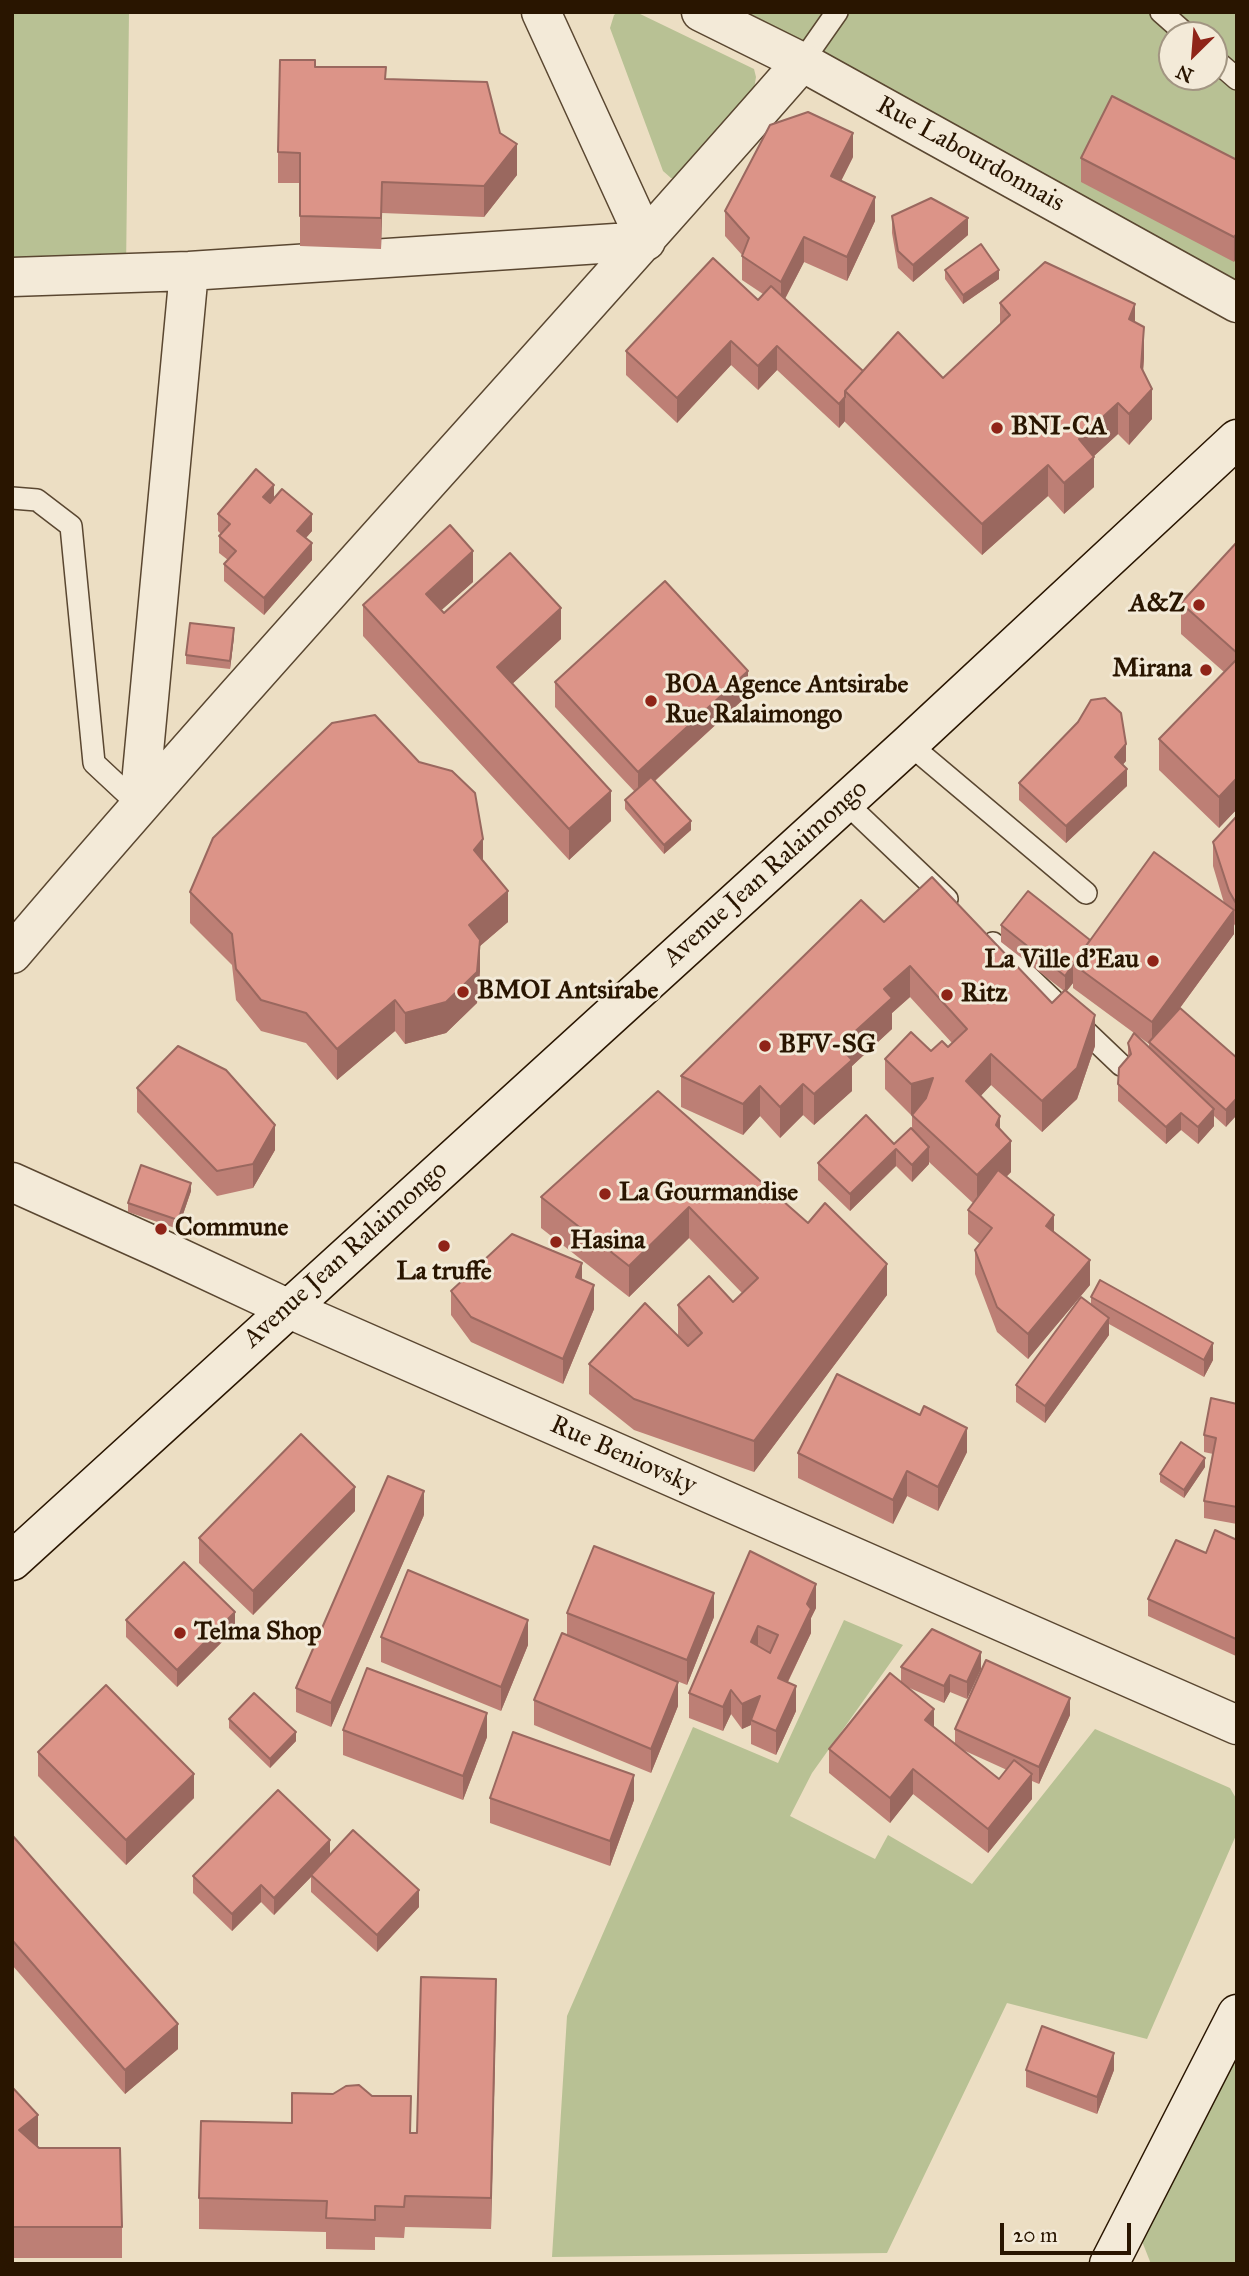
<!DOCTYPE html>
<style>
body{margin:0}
#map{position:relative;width:1249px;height:2276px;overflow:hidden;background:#ecdec3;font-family:"IM FELL Great Primer",serif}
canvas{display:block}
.frame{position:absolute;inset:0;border:14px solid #291500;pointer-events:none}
.north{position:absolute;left:1158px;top:21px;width:70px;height:70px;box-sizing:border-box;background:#f3ead8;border:2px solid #a29582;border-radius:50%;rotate:205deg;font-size:19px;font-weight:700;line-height:28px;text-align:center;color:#291500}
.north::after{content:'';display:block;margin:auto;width:24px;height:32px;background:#8f2418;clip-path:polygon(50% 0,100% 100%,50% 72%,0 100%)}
.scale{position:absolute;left:1000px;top:2223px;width:131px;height:32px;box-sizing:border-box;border:4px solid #291500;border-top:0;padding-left:9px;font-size:21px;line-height:24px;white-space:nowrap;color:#291500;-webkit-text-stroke:5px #f3ead8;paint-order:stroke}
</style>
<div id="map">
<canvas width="1249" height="2276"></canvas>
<div class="frame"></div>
<div class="north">N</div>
<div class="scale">20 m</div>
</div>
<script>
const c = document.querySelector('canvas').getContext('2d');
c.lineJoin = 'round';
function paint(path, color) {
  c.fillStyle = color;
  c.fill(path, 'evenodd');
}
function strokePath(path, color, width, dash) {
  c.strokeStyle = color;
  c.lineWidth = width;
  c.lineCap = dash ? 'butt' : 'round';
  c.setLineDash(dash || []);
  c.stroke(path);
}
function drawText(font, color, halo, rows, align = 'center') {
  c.font = font + ' "IM FELL Great Primer",serif';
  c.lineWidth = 6;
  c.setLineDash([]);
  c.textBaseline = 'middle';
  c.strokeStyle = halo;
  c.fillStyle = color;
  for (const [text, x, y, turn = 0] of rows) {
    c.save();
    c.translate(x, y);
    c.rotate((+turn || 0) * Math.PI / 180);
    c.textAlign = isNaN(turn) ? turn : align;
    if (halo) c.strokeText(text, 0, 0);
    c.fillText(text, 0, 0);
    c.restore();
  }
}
paint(new Path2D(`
 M12 12H129L126 272 12 269Z
 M618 12H636L754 69 756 77 753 95 685 179 671 178 663 171 610 28 614 15Z
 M701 12H1237V298ZM1172 35H1214V77H1172Z
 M844 1620 903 1645 812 1773 790 1816 875 1859 888 1835 972 1884 1095 1729 1230 1788 1237 1800V1833L1147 2039 1007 2003 887 2253 552 2257 567 2016 693 1727 778 1763Z
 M1237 2014V2264H1151L1132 2216Z`), '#b8c194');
const service = new Path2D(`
 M1161 12 1187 35
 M1214 59 1237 79
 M802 62 837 12
 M12 498 37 500 71 526 94 763 139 805
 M909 744 1086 893
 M845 802 947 899
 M993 943 1121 1065`);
const minor = new Path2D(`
 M701 12 802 62 1237 303
 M12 277 189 271 646 241 541 12
 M139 805 189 271
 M12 954C270 651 541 361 802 62`);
const tertiary = new Path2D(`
 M12 1182 161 1249 287 1308 1237 1725`);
const secondary = new Path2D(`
 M12 1561 909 744 1237 439
 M1109 2264 1237 2014`);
strokePath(service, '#5a4731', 24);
strokePath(minor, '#5a4731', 41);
strokePath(tertiary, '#5a4731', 41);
strokePath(secondary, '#291500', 41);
strokePath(service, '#f3ead8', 21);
strokePath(minor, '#f3ead8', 38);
strokePath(tertiary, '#f3ead8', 38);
strokePath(secondary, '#f3ead8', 38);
paint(new Path2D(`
 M315 67 386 79 500 133 517 175 484 217 382 213 381 249 300 246V183H278V152Z
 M853 157 841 181 875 221 847 281 804 262 785 299 863 371 943 378 1000 325V303L1135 322 1144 358 1143 371 1152 419 1129 445 1118 434 1094 456V487L1064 514 1048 496 982 555 845 422V421L839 428 777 370 758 390 731 365 677 423 626 375V351L758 300 763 294 742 280V255L725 236V211Z
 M1081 158 1237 160 1234 262 1081 182Z
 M892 216 968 235 913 282 898 268 892 233Z
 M945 270 999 279 963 304 945 279Z
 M274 498 312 531 306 538 312 560 264 615 224 581V564L228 560 219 553V536L221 534 218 531V514Z
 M1237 542V809L1219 828 1159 770V739L1224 672 1181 634V603Z
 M473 582 441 610 444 613 561 639 512 684 611 821 569 860 363 636V605Z
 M234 637 230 669 186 664V655Z
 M555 682 748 695 655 781 691 830 664 854 625 809V800L635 792 555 707Z
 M1126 761 1123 764 1127 786 1066 843 1019 800V783Z
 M419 762 483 861 508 922 480 946V971L477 1003 446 1033 405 1044 395 1031 337 1080 306 1043 261 1031 236 1000 232 965 190 923V892Z
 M1237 817V929L1234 924V934L1180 1008 1237 1058 1226 1127 1214 1116V1126L1198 1144 1181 1130 1166 1144 1118 1101V1084L1128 1057V1043L1149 1048V1044L1073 988V983L1066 992 1095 1046 1077 1099 1042 1132 991 1085 980 1096 1000 1129 1011 1172 1006 1177 1054 1232 1090 1285 1028 1359 997 1332 975 1274V1250L980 1244 968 1234V1210L973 1203 929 1162V1164L912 1182 896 1166 850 1211 818 1180V1163L894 1144 912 1130V1114L911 1115 885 1089V1059L931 1051 948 1047 952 1043 910 997 892 1013V1029L852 1066V1091L814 1125 803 1115 780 1138 760 1116 743 1135 681 1107V1076L884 922 1052 1003 1064 991 1001 942V925L1090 940 1224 903 1213 866V842Z
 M137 1088 275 1150 253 1188 217 1196 137 1112Z
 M658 1091 887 1295 754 1472 634 1430 589 1394V1364L678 1335V1305L733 1302 742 1293 689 1238 629 1297 541 1228V1197Z
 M191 1191 178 1229 128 1212V1203Z
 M451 1291 594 1309 563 1384 471 1342 451 1315Z
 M1091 1297 1213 1360 1204 1377 1109 1324V1335L1045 1423 1016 1402V1385L1091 1304Z
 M1237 1404V1524L1204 1518V1501L1213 1454 1204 1452V1435Z
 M967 1452 938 1511 907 1496 893 1524 798 1478V1453Z
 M1205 1467 1184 1498 1160 1482V1474Z
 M355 1511 253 1615 199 1563V1538Z
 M424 1515 331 1727 296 1712V1688Z
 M1237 1540 1236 1656 1148 1616V1599L1206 1553Z
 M750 1551 816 1608 811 1618V1633L788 1682 796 1711 776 1755 751 1744V1725L742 1729 731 1714 723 1731 689 1718V1693Z
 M567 1613 714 1617 687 1685 654 1672 678 1706 651 1773 534 1725V1700L567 1636Z
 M126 1620 235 1629 177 1687 126 1637Z
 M381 1637 528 1645 501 1711 381 1662Z
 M901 1667 981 1669 967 1699 950 1692 944 1703 905 1686 934 1727 955 1743V1729L1070 1715 1039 1784 1032 1781V1799L988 1853 913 1794 890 1823 829 1773V1749L901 1682ZM963 1750 1007 1770 999 1779Z
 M229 1719 296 1741 270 1768 229 1728Z
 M343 1730 487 1737 463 1800 343 1755Z
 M38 1752 194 1798 126 1865 38 1776Z
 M490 1798 634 1800 610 1866 490 1823Z
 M12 1835 178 2049 125 2094 12 1965Z
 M330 1854 419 1907 377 1952 311 1892V1877L274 1915 261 1902 232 1931 193 1893V1876Z
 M496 2010 491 2229 405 2227 404 2238 375 2237V2250L326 2249V2232L199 2229V2198L292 2123 333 2094 410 2133H417Z
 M1026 2070H1114L1097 2114 1026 2087Z
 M12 2087 37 2146 122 2227V2258H12Z`), '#bd7f75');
paint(new Path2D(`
 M853 133V157L831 201V176Z
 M517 144V175L484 217V186Z
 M382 182V213L381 249V218Z
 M875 197V221L847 281V257Z
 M968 218V235L913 282V265Z
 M1237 233V257L1234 262V237Z
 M804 237V262L781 306V282Z
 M999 270V279L963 304V295Z
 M1135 304V335L1129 319Z
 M1144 327V358L1141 398V367Z
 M731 341V365L677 423V398Z
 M777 346V370L758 390V366Z
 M1152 389V419L1129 445V414Z
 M845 397V421L839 428V404Z
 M1118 403V434L1081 468 1094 457V487L1064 514V483L1079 439Z
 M1048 465V496L982 555V524Z
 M274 485V502L263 514V497Z
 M312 514V531L297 548V531Z
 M312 543V560L264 615V598Z
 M473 551V582L426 624V594Z
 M561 608V639L497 698V667Z
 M234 628V637L230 669V661Z
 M748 671V695L638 796V772Z
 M1126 744V761L1115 774V757Z
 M1127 769V786L1066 843V826Z
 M1237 778V809L1219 828V797Z
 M611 791V821L569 860V829Z
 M691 821V830L664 854V845Z
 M483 839V870L474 850Z
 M508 891V922L480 946V971L477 1003 446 1033 405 1044V1013L469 925Z
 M1234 910V934L1152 1046V1022Z
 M910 966V997L892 1013V1029L852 1066V1091L814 1125V1094L839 1046 884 989Z
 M1073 966V983L1065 993V976Z
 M395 1000V1031L337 1080V1049Z
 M1095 1015V1046L1077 1099 1042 1132V1101Z
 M991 1054V1085L966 1112V1081Z
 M933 1078V1109L911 1115V1084Z
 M803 1084V1115L780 1138V1107Z
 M760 1086V1116L743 1135V1104Z
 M1237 1098V1115L1226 1127V1110Z
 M1214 1109V1126L1198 1144V1127Z
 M1181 1113V1130L1166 1144V1127Z
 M1000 1116V1147L996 1125Z
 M275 1125V1150L253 1188V1164Z
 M1011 1141V1172L977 1206V1175Z
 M929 1147V1164L912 1182V1165Z
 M896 1149V1166L850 1211V1194Z
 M191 1183V1191L178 1229V1220Z
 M689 1207V1238L629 1297V1266Z
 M1054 1215V1239L1046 1226Z
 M1090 1260V1285L1028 1359V1334Z
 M582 1263V1288L576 1277Z
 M887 1264V1295L754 1472V1441Z
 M594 1285V1309L563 1384V1359Z
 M1109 1318V1335L1045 1423V1406Z
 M1213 1343V1360L1204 1377V1360Z
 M967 1428V1452L938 1511V1487Z
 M1205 1458V1467L1184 1498V1490Z
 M907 1471V1496L893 1524V1500Z
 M355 1487V1511L253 1615V1591Z
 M424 1491V1515L331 1727V1703Z
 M816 1584V1608L811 1618V1633L778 1702V1678L807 1604Z
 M714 1593V1617L687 1685V1660Z
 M235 1612V1629L177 1687V1670Z
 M528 1620V1645L501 1711V1687Z
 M758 1626V1650L751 1642Z
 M981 1652V1669L967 1699V1682Z
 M950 1675V1692L944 1703V1686Z
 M678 1682V1706L651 1773V1749Z
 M796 1686V1711L776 1755V1731Z
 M731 1690V1714L723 1731V1707Z
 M760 1696 751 1720V1725L742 1729V1704Z
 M1070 1698V1715L1039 1784V1767Z
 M934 1709V1733L925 1720Z
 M487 1713V1737L463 1800V1776Z
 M296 1732V1741L270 1768V1759Z
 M913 1769V1794L890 1823V1798Z
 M194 1774V1798L126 1865V1840Z
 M1032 1774V1799L988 1853V1829Z
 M634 1775V1800L610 1866V1841Z
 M330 1840V1857L311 1875V1877L274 1915V1898Z
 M261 1885V1902L232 1931V1914Z
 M419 1890V1907L377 1952V1935Z
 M496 1979V2010L491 2229V2198Z
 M178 2024V2049L125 2094V2070Z
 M1114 2053V2070L1097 2114V2097Z
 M38 2115V2146L19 2161V2130Z`), '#9a685f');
const building = new Path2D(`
 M280 60H315V67H386L385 79 487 82 500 133 517 144 484 186 382 182 381 218 300 216V153L278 152Z
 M1112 96 1237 160V233L1234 237 1081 158Z
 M808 112 853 133 831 176 875 197 847 257 804 237 781 282 742 256 749 238 725 211 770 125Z
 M931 198 968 218 913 265 898 251 892 216Z
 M981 244 999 270 963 295 945 270Z
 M713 258 758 300 771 286 863 371 845 391V397L839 404 777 346 758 366 731 341 677 398 626 351Z
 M1045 262 1135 304 1129 319 1144 327 1141 367 1152 389 1129 414 1118 403 1079 439 1094 457 1064 483 1048 465 982 524 845 391 898 332 943 378 1010 315 1000 303Z
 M256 469 274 485 263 497 270 503 282 489 312 514 297 531 312 543 264 598 224 564 236 551 219 536 230 524 218 514Z
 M450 525 473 551 426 594 444 613 510 553 561 608 497 667 611 791 569 829 363 605Z
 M1237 542V653L1181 603Z
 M665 581 748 671 638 772 555 682Z
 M190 623 234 628 230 661 186 655Z
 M1237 659V778L1219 797 1159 739Z
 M1105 698 1121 713 1126 744 1115 757 1127 769 1066 826 1019 783 1078 722 1091 700Z
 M375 715 419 762 452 771 475 793 483 839 474 850 508 891 469 925 480 940 477 972 446 1002 405 1013 395 1000 337 1049 306 1013 261 1000 236 969 232 934 190 892 213 838 332 723Z
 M651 777 691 821 664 845 625 800Z
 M1236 817H1237V905L1229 891 1213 842Z
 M1154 852 1234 910 1152 1022 1073 964Z
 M932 877 1052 1003 1065 990 1095 1015 1077 1068 1042 1101 991 1054 966 1081 1000 1116 996 1125 1011 1141 977 1175 912 1115 926 1098 933 1078 911 1084 885 1059 911 1032 931 1051 942 1041 948 1047 967 1029 910 966 884 989 892 998 839 1046 852 1060 814 1094 803 1084 780 1107 760 1086 743 1104 681 1076 861 900 884 922Z
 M1028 891 1090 940 1065 976 1001 925Z
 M1180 1008 1237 1058V1098L1226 1110 1149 1042Z
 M1134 1033 1214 1109 1198 1127 1181 1113 1166 1127 1118 1084 1119 1068 1131 1054 1128 1043Z
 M178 1046 226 1070 275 1125 253 1164 217 1171 137 1088Z
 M658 1091 808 1223 825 1203 887 1264 754 1441 634 1399 589 1364 645 1303 688 1346 702 1333 678 1305 709 1276 733 1302 758 1278 689 1207 629 1266 541 1197Z
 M866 1115 894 1144 911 1128 929 1147 912 1165 896 1149 850 1194 818 1163Z
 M141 1165 191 1183 178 1220 128 1203Z
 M998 1170 1054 1215 1046 1226 1090 1260 1028 1334 997 1307 975 1250 992 1228 968 1210Z
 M512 1234 582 1263 576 1277 594 1285 563 1359 471 1317 451 1291Z
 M1100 1280 1213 1343 1204 1360 1091 1297Z
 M1081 1297 1109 1318 1045 1406 1016 1385Z
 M837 1374 920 1415 924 1406 967 1428 938 1487 907 1471 893 1500 798 1453Z
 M1211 1398 1237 1404V1507L1204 1501 1216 1438 1204 1435Z
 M301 1434 355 1487 253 1591 199 1538Z
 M1181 1442 1205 1458 1184 1490 1160 1474Z
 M388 1476 424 1491 331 1703 296 1688Z
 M1215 1530 1237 1540V1636L1236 1639 1148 1599 1176 1540 1206 1553Z
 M594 1546 714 1593 687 1660 567 1613Z
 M750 1551 816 1584 807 1604 811 1609 778 1678 796 1686 776 1731 751 1720 760 1696 742 1704 731 1690 723 1707 689 1693ZM758 1626 778 1635 770 1653 751 1642Z
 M184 1562 235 1612 177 1670 126 1620Z
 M408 1570 528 1620 501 1687 381 1637Z
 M932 1629 981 1652 967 1682 950 1675 944 1686 901 1667Z
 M562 1633 678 1682 651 1749 534 1700Z
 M986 1660 1070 1698 1039 1767 955 1729Z
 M367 1668 487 1713 463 1776 343 1730Z
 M890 1673 934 1709 925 1720 999 1779 1014 1760 1032 1774 988 1829 913 1769 890 1798 829 1749Z
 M106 1685 194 1774 126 1840 38 1752Z
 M254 1693 296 1732 270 1759 229 1719Z
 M513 1732 634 1775 610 1841 490 1798Z
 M278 1790 330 1840 274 1898 261 1885 232 1914 193 1876Z
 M353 1830 419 1890 377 1935 311 1875Z
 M12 1835 178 2024 125 2070 12 1940Z
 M421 1977 496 1979 491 2198 405 2196 404 2207 375 2206V2220L326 2218 327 2201 199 2198 201 2121 292 2123V2093L333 2094 346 2086 359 2085 372 2096H411L410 2133H417Z
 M1042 2026 1114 2053 1097 2097 1026 2070Z
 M12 2087 38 2115 19 2130 39 2148H120L122 2227H12V2149H13L12 2148Z`);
paint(building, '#dc9488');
strokePath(building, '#9a685f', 2);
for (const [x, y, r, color] of [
 [997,428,7,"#8f2418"],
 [1199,605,7,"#8f2418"],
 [1206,670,7,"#8f2418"],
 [651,701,7,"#8f2418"],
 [1153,961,7,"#8f2418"],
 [463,992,7,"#8f2418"],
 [947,995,7,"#8f2418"],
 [765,1046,7,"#8f2418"],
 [605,1194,7,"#8f2418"],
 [161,1229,7,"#8f2418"],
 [556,1242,7,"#8f2418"],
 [444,1246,7,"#8f2418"],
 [180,1633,7,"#8f2418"]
]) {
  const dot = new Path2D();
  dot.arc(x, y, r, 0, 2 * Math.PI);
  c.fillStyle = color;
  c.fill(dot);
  strokePath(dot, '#f3ead8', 2.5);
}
drawText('26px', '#291500', '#f3ead8', [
 ["Rue Labourdonnais",970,155,29],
 ["Avenue Jean Ralaimongo",766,874,-42],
 ["Avenue Jean Ralaimongo",346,1255,-42],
 ["Rue Beniovsky",623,1456,24]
]);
drawText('bold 26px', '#291500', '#f3ead8', [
 ["BNI-CA",1011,428],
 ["A&Z",1185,605,"right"],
 ["Mirana",1192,670,"right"],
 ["BOA Agence Antsirabe",665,686],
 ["Rue Ralaimongo",665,716],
 ["La Ville d'Eau",1139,961,"right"],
 ["BMOI Antsirabe",477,992],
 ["Ritz",961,995],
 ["BFV-SG",779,1046],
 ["La Gourmandise",619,1194],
 ["Commune",175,1229],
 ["Hasina",570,1242],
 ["La truffe",444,1273,"center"],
 ["Telma Shop",194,1633]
], 'left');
</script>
